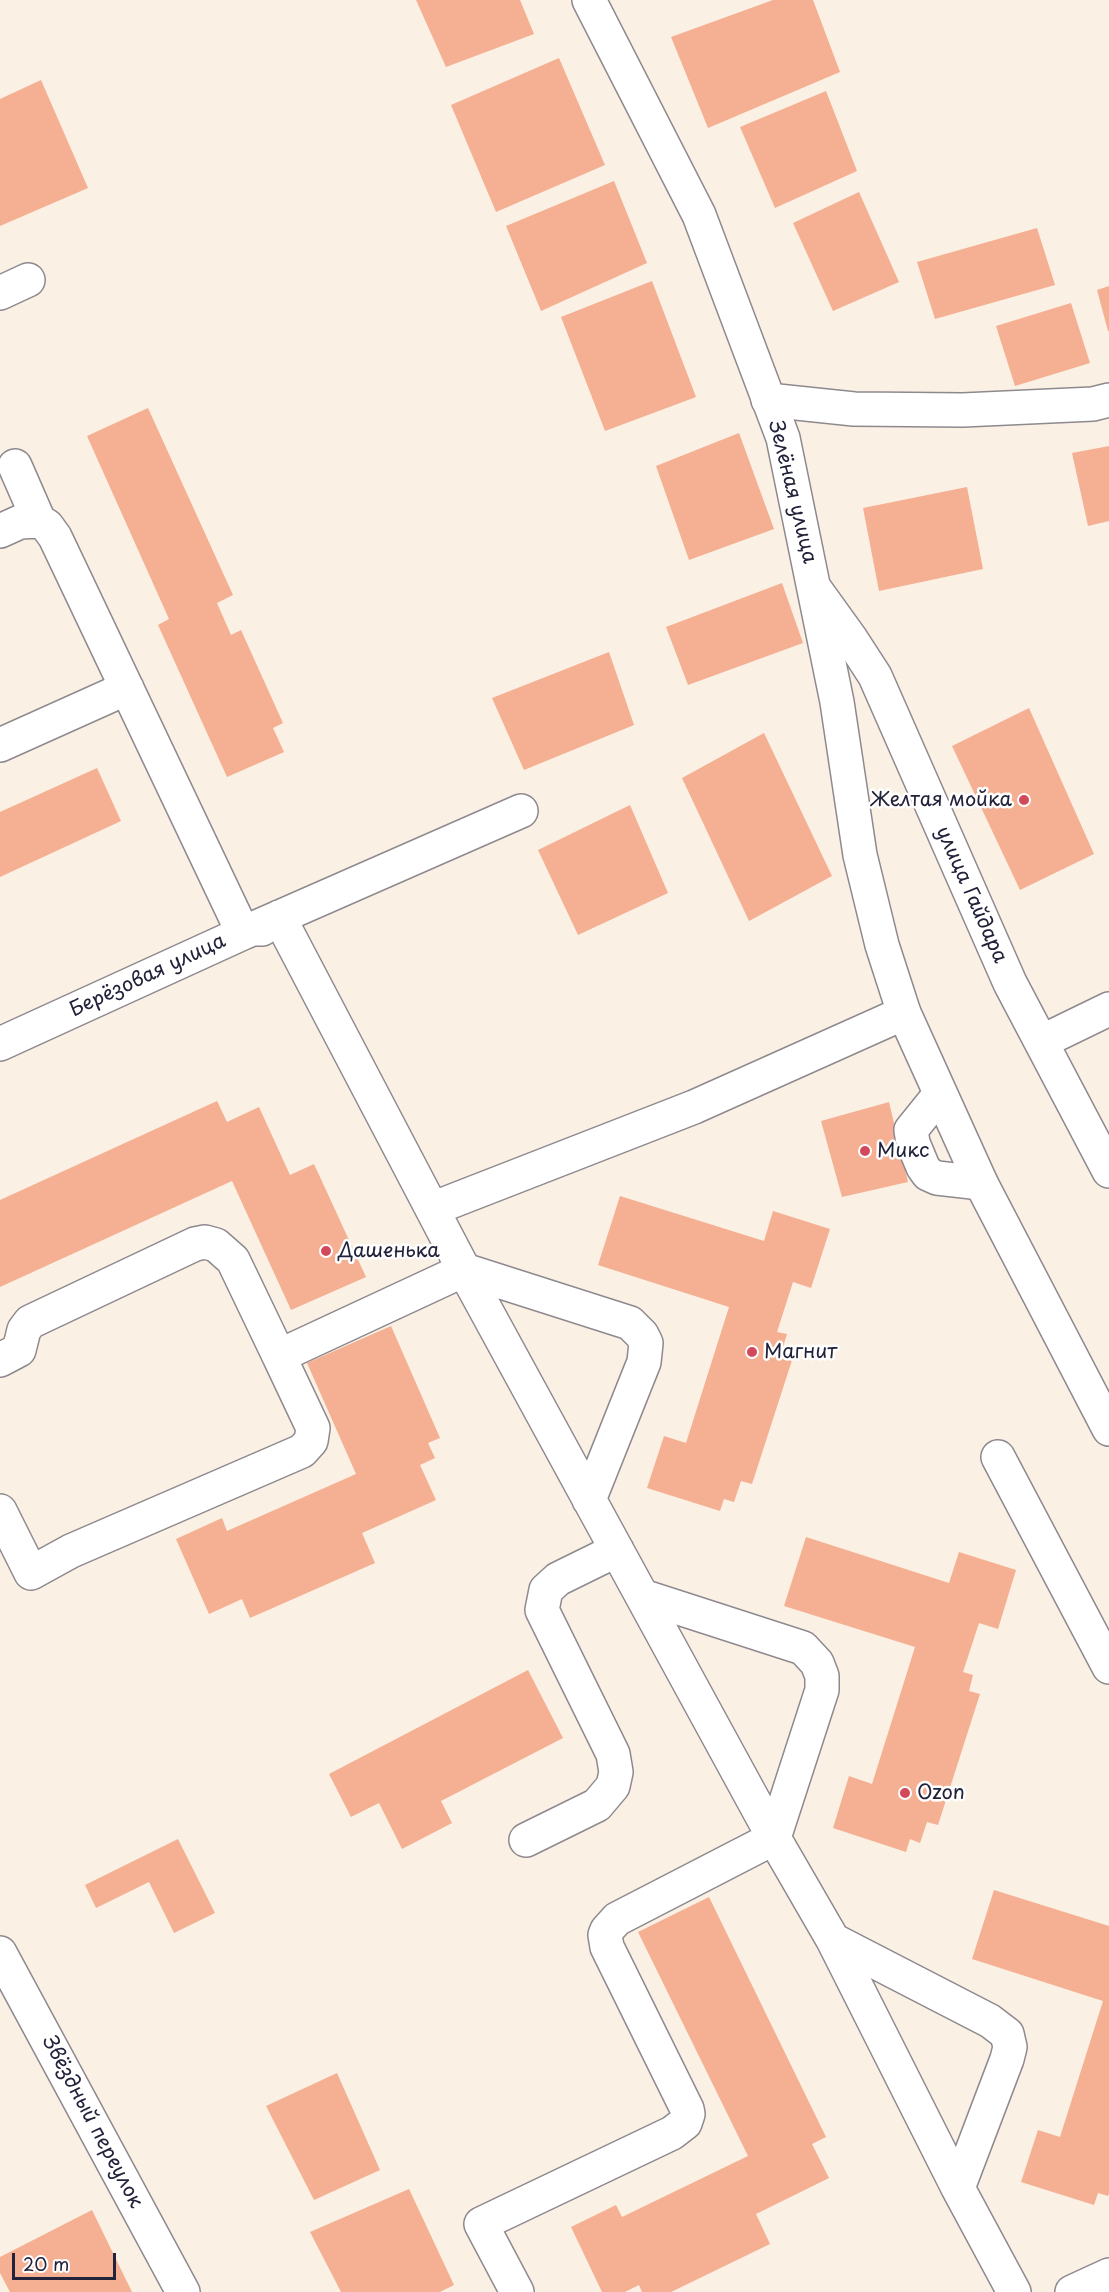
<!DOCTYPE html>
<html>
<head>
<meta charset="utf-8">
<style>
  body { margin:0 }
  #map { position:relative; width:1109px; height:2292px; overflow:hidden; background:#faf0e3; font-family:"Playpen Sans",sans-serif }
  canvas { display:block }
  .scale { position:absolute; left:12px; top:2253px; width:104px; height:27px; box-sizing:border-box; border:3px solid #22223b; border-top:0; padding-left:8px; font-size:18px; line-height:21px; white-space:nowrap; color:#22223b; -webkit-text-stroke:4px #fff; paint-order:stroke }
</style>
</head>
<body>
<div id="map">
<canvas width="1109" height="2292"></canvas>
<div class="scale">20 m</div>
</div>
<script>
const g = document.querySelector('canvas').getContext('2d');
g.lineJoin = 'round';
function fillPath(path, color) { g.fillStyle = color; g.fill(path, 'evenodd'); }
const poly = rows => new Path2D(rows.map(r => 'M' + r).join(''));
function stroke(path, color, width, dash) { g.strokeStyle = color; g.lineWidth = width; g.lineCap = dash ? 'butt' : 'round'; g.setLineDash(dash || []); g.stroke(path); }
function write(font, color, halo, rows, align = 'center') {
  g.font = font + ' "Playpen Sans",sans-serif'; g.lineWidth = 5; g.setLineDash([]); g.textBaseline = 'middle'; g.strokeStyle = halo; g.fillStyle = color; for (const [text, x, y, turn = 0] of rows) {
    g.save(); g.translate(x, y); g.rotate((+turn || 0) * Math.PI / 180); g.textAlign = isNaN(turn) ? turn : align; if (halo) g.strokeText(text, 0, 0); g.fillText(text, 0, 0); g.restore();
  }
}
fillPath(poly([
  [416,0,520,0,534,34,446,67],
  [773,0,813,0,840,72,708,128,671,37],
  [559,58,605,165,496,212,451,105],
  [41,80,88,188,0,226,0,99],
  [826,91,857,171,775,208,740,127],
  [614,181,647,263,541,311,506,226],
  [859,192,899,282,833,311,793,223],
  [1037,228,1055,285,935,319,917,262],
  [652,281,696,397,605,431,561,317],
  [1109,286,1109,331,1108,331,1097,290],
  [1071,303,1090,363,1015,386,996,326],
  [148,408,233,595,217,603,231,635,241,630,283,723,273,728,284,752,227,777,158,625,169,619,87,436],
  [739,433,774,529,689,560,656,466],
  [1109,446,1109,521,1088,526,1072,453],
  [967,487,983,569,879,591,863,508],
  [782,583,803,643,688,685,666,627],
  [609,652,634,725,524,770,492,698],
  [1029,708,1094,854,1020,890,952,746],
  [764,733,832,876,749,921,682,778],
  [97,768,121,821,0,877,0,812],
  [630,805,668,893,578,935,538,850],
  [217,1101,227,1122,259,1107,290,1175,314,1164,366,1277,291,1310,232,1181,0,1287,0,1200],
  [889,1102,908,1182,842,1197,821,1121],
  [620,1196,764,1241,773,1211,830,1229,811,1288,793,1282,777,1332,787,1334,782,1350,794,1354,752,1484,741,1481,734,1502,724,1499,720,1511,647,1488,664,1436,686,1443,729,1307,598,1265],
  [391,1326,440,1438,428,1443,435,1458,420,1465,436,1500,362,1533,375,1563,250,1618,242,1599,209,1614,176,1539,222,1518,227,1531,356,1474,307,1363],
  [806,1537,949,1583,959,1552,1016,1570,998,1629,979,1623,963,1672,973,1675,969,1691,980,1694,938,1825,927,1822,920,1843,910,1839,906,1852,833,1828,849,1776,872,1784,915,1647,784,1606],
  [528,1670,563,1738,441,1801,452,1823,402,1849,379,1803,351,1817,329,1774],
  [178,1839,215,1913,174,1933,149,1882,96,1908,85,1885],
  [994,1890,1109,1926,1109,2193,1108,2196,1098,2193,1094,2205,1021,2182,1038,2130,1060,2137,1103,2001,972,1959],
  [709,1897,826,2137,812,2144,829,2178,756,2214,770,2244,671,2292,642,2292,639,2285,625,2292,602,2292,571,2227,616,2205,622,2217,748,2156,638,1932],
  [337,2073,380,2170,314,2200,266,2106],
  [409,2189,454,2285,440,2292,341,2292,310,2232],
  [92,2210,132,2292,10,2292,0,2273,0,2257]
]), '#f5af92');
const minor = poly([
  [0,293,28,280],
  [768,400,854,409,963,410,1093,404,1109,400],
  [15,466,39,521,47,526,55,537,243,933,521,811],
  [0,531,20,522,39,521],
  [815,589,851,639,875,676,1010,983,1109,1171],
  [0,745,127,688],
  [279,917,464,1270,774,1838,833,1940,958,2188,1014,2292],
  [1041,1042,1109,1009],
  [0,1044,243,933,252,929,262,929],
  [940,1094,911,1130,913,1143,923,1167,928,1174,937,1178,981,1183],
  [432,1209,694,1107,904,1013],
  [0,1360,19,1350,24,1330,30,1322,195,1244,205,1242,216,1245,233,1260,279,1356,464,1270,630,1323,642,1335,646,1343,644,1362,589,1500],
  [998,1457,1109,1667],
  [0,1511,31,1573,71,1551,302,1451,311,1441,313,1428,279,1356],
  [526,1840,597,1805,613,1786,616,1772,613,1754,542,1610,546,1590,558,1579,617,1550],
  [833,1940,990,2021,1007,2034,1010,2047,1007,2059,958,2188],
  [0,1953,183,2292],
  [517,2292,481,2224,672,2133,685,2123,688,2114,687,2109,607,1947,605,1935,607,1930,617,1919,774,1838,822,1690,822,1676,817,1663,803,1648,642,1596],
  [1072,2292,1109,2275]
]);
const major = poly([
  [589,0,699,215,783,438,837,702,860,855,882,945,904,1013,981,1183,1109,1429]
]);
stroke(minor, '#8e898f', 36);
stroke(major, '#8e898f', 36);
stroke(minor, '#fff', 33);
stroke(major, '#fff', 33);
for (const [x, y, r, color] of [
  [1024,800,6,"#d1495b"],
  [865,1151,6,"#d1495b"],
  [326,1251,6,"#d1495b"],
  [752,1352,6,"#d1495b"],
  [905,1793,6,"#d1495b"]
]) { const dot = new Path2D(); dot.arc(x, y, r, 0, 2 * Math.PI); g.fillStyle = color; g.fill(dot); stroke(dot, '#fff', 2); }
write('20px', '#22223b', '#fff', [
  ["Зелёная улица",792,492,76],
  ["улица Гайдара",971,895,66],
  ["Берёзовая улица",148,976,-25],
  ["Звёздный переулок",92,2122,62]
]);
write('20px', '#22223b', '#fff', [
  ["Желтая мойка",1012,800,"right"],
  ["Микс",877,1151],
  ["Дашенька",338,1251],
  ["Магнит",764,1352],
  ["Ozon",917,1793]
], 'left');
</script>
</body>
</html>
